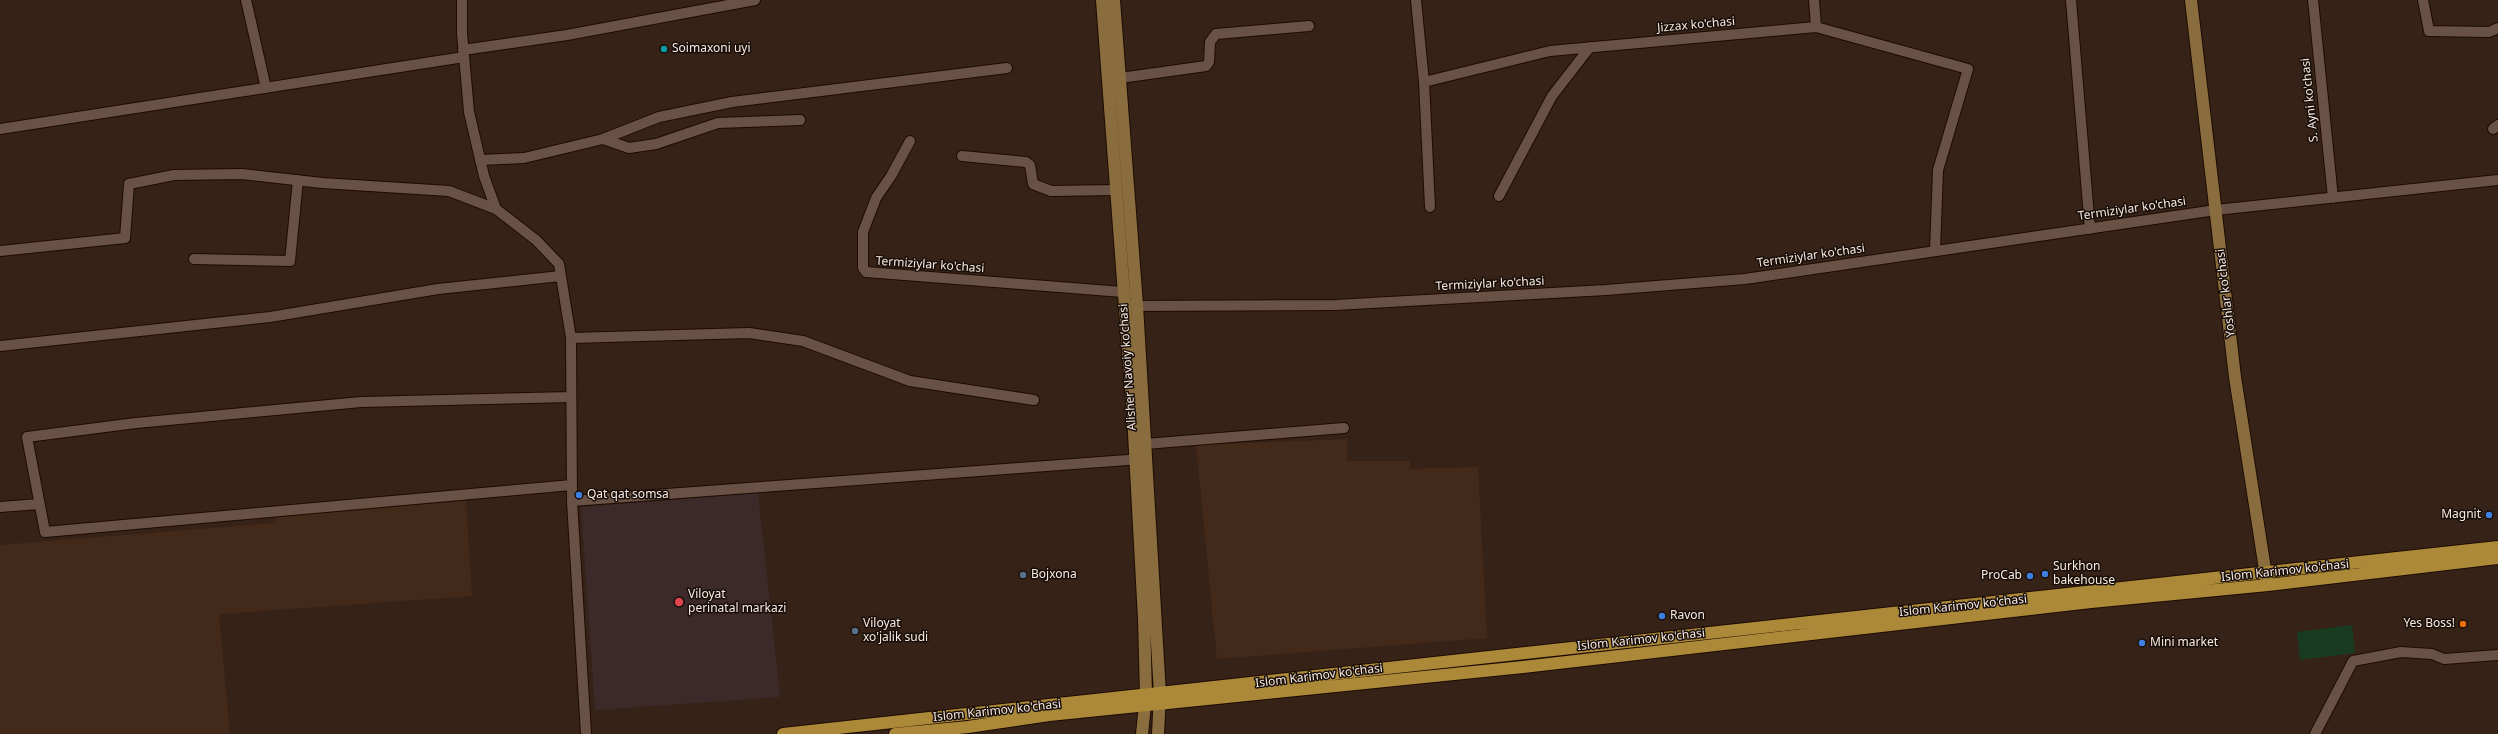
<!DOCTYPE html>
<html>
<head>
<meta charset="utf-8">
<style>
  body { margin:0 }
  canvas { display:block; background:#362216 }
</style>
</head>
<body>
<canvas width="2498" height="734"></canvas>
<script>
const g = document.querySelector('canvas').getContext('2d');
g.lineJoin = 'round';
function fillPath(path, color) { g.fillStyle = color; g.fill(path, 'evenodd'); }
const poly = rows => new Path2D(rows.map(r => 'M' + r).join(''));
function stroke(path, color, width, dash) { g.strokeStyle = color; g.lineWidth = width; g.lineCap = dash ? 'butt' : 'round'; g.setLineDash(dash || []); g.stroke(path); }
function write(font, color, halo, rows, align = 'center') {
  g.font = font + ' "Noto Sans",sans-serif'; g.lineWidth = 3; g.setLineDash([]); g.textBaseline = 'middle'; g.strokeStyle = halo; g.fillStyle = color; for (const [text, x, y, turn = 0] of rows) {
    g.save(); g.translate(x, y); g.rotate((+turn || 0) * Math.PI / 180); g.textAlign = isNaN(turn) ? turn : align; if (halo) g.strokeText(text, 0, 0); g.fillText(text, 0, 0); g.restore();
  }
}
fillPath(poly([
  [1347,439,1347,461,1410,461,1410,469,1478,467,1487,638,1217,659,1196,445],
  [466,501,472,596,219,614,230,734,0,734,0,545,275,523,275,515]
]), '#432919');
fillPath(poly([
  [758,493,780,697,595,710,581,507]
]), '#3c292a');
fillPath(poly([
  [2352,625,2355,653,2300,660,2297,632]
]), '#193b20');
const street = poly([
  [246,0,266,88],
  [462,0,462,33,469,112,484,176,496,209,536,240,559,264,571,338,572,501,586,734],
  [1416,0,1424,82,1430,207],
  [1814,0,1816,27],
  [2071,0,2090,229],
  [2313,0,2333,198],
  [2423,0,2429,31,2489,32,2498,28],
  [463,50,567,35,755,0],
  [1113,79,1206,66,1209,62,1210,42,1216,34,1309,26],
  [1424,82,1550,51,1816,27,1968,69,1938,170,1935,251],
  [0,129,464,57],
  [2493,129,2498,125],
  [603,139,629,148,656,144,718,123,800,120],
  [910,141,891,176,876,198,863,232,863,268,866,272,1136,293],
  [962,156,1026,162,1030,165,1033,184,1051,191,1117,190],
  [480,160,524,158,603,139,659,117,732,102,1007,68],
  [1499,196,1552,96,1590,47],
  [0,251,125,238,129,184,174,175,242,174,322,183,449,191,496,209],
  [194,259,290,261,298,180],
  [1129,306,1335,305,1606,290,1745,279,2216,210,2498,180],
  [571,338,749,333,803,341,910,381,1034,400],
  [0,346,270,317,438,289,561,276],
  [571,397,361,402,136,423,27,437,45,532,572,485],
  [1145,444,1344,428],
  [572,501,1141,459],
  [0,507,39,504],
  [2315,734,2353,661,2401,652,2432,654,2444,659,2498,655]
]);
const secondary = poly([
  [1102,0,1133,415,1144,619,1146,695,1142,734],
  [1114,0,1137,305,1160,694,1158,734],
  [2191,0,2235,377,2267,582]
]);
const primary = poly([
  [783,734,2498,547],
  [895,734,968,727,1049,715,1523,667,2091,602,2268,585,2498,558]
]);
stroke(street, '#1d0b02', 12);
stroke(secondary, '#1d0b02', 14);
stroke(primary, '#1d0b02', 14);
stroke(street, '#695245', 10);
stroke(secondary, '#8a6d3e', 12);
stroke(primary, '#ab8938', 12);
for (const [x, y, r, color] of [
  [664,49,4,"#0f9aa8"],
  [579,495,4,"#3f7fe0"],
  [2489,515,4,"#3f7fe0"],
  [2045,574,4,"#3f7fe0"],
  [1023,575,4,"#5c6f8a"],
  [2030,576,4,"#3f7fe0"],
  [679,602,5,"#e0444e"],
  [1662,616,4,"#3f7fe0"],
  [2463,624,4,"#e8710a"],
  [855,631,4,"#5c6f8a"],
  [2142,643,4,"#3f7fe0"]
]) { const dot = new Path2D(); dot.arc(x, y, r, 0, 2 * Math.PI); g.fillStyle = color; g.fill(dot); stroke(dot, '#170e09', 1.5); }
write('12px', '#f9ebe3', '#170e09', [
  ["Jizzax ko'chasi",1696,25,-5],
  ["S. Ayni ko'chasi",2310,100,-96],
  ["Termiziylar ko'chasi",2132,209,-8],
  ["Termiziylar ko'chasi",1811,256,-8],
  ["Termiziylar ko'chasi",930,265,4],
  ["Termiziylar ko'chasi",1490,284,-3],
  ["Yoshlar ko'chasi",2226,293,-97],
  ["Alisher Navoiy ko’chasi",1128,367,-94],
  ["Islom Karimov ko'chasi",2285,571,-6],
  ["Islom Karimov ko'chasi",1963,606,-6],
  ["Islom Karimov ko'chasi",1641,640,-6],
  ["Islom Karimov ko'chasi",1319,676,-7],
  ["Islom Karimov ko'chasi",997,711,-6]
]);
write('12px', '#f9ebe3', '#170e09', [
  ["Soimaxoni uyi",672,49],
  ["Qat qat somsa",587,495],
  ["Magnit",2481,515,"right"],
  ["Surkhon",2053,567],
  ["bakehouse",2053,581],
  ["Bojxona",1031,575],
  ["ProCab",2022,576,"right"],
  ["Viloyat",688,595],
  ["perinatal markazi",688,609],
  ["Ravon",1670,616],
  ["Viloyat",863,624],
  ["xo'jalik sudi",863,638],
  ["Yes Boss!",2455,624,"right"],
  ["Mini market",2150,643]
], 'left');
</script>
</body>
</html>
